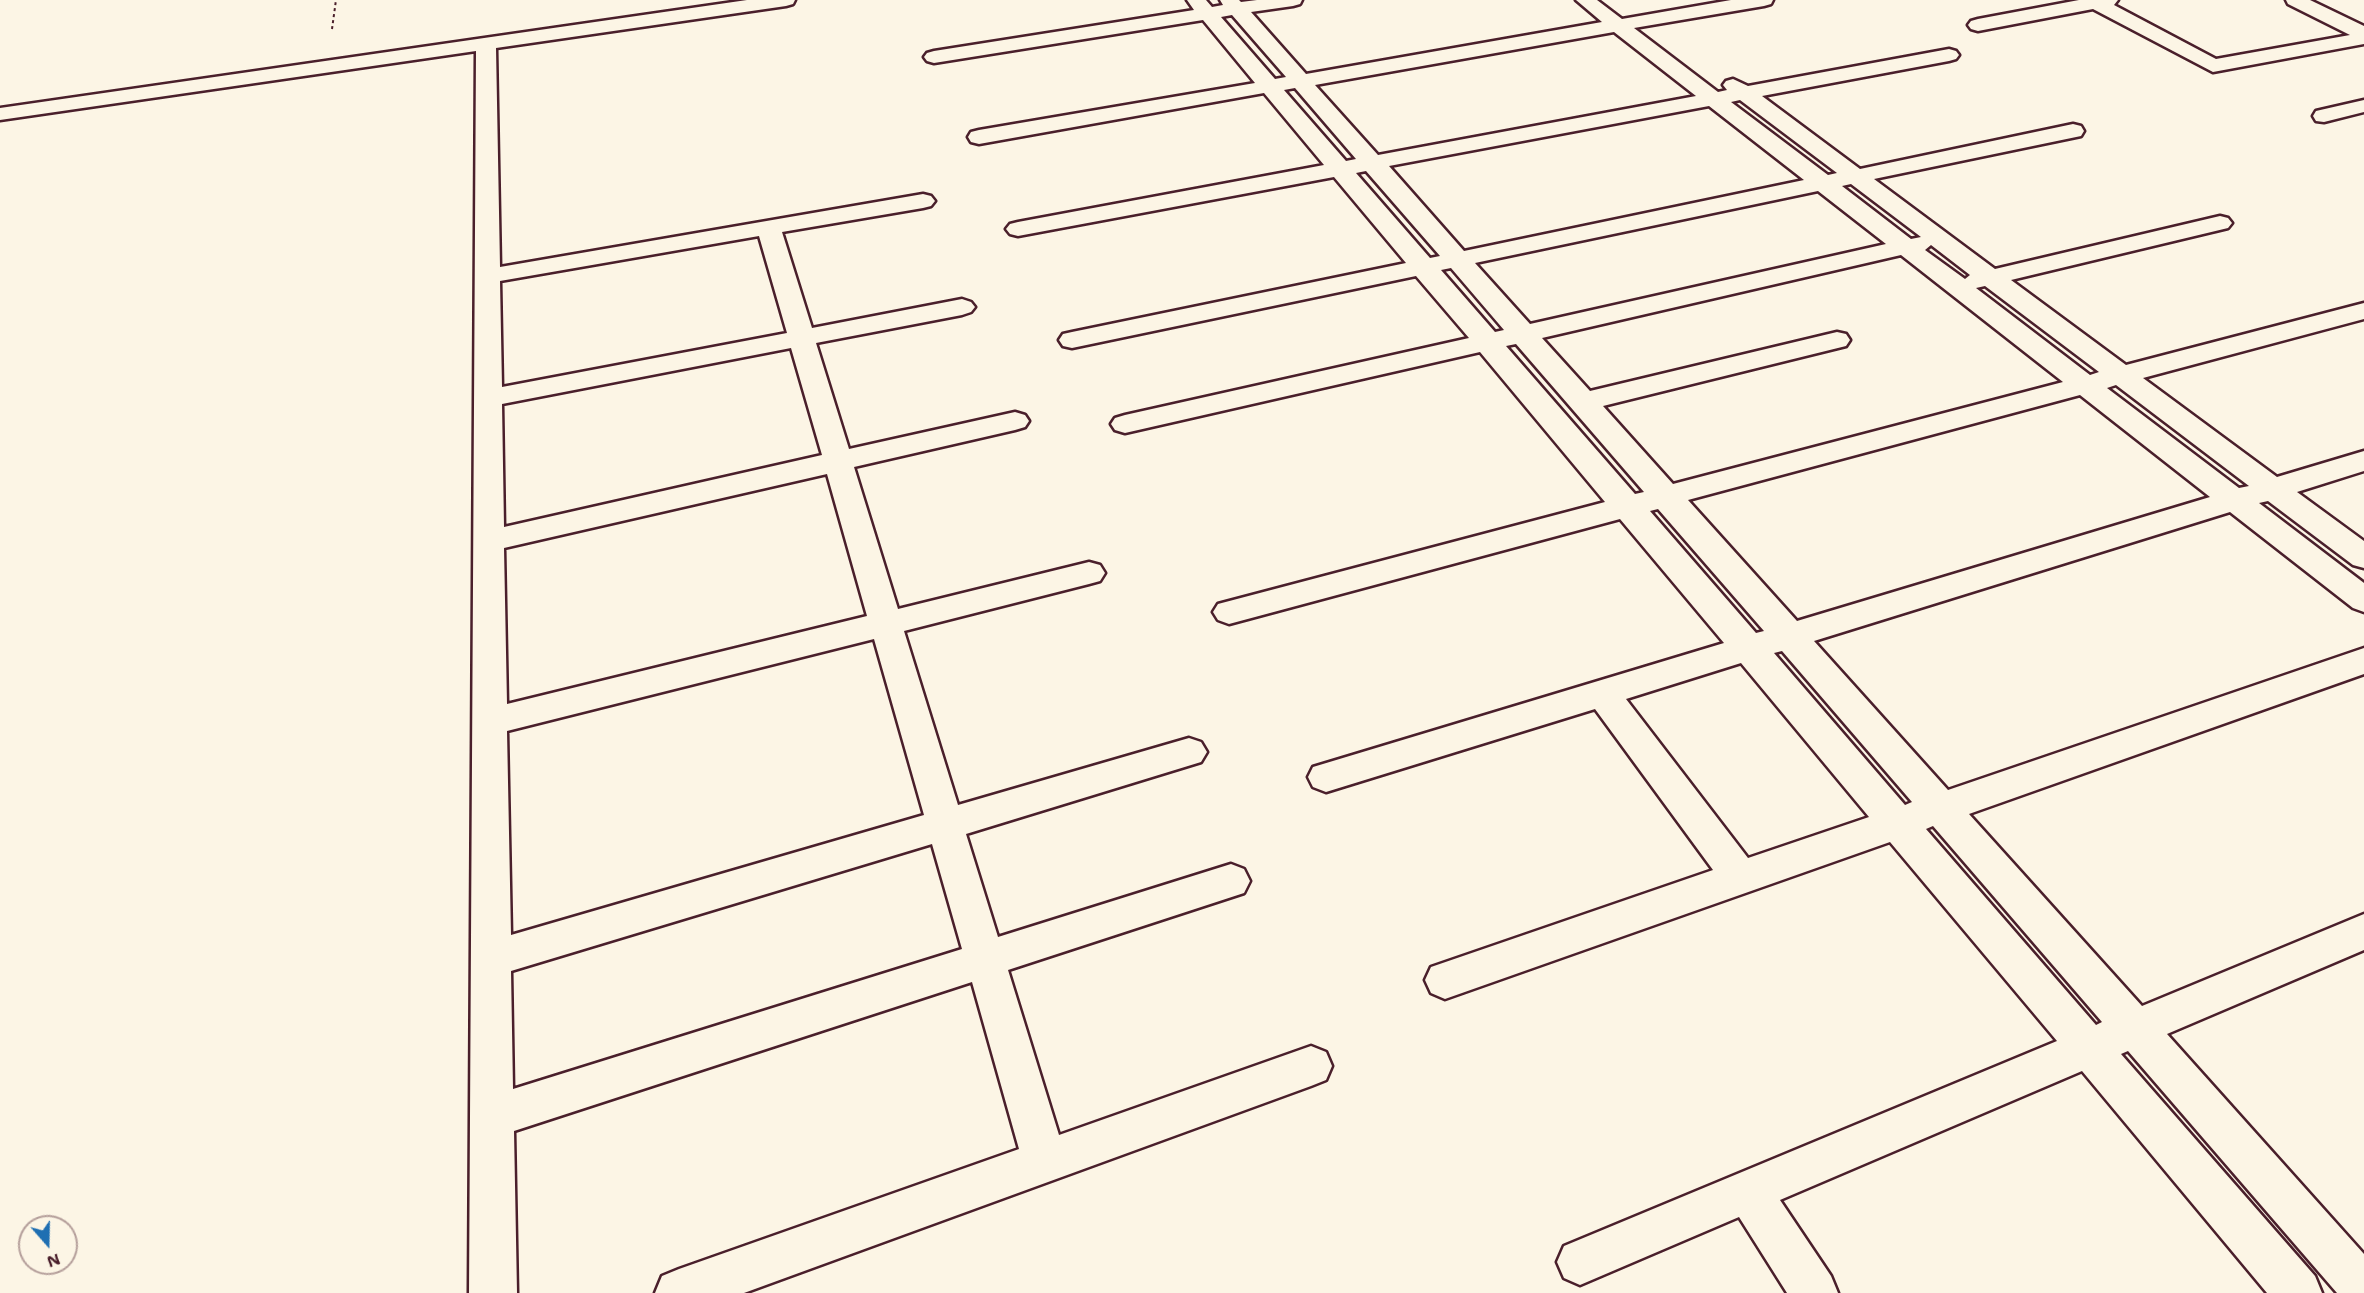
<!DOCTYPE html>
<html>
<head>
<meta charset="utf-8">
<style>
  body { margin:0 }
  #map { position:relative; width:2364px; height:1293px; overflow:hidden; background:#fcf5e5; font-family:"Shantell Sans",sans-serif }
  canvas { display:block }
  .north { position:absolute; left:18px; top:1215px; width:60px; height:60px; box-sizing:border-box; background:#fcf5e5; border:2px solid #b59f9b; border-radius:50%; rotate:160deg; font-size:16px; font-weight:700; line-height:24px; text-align:center; color:#4a1f2b }
  .north::after { content:''; display:block; margin:auto; width:21px; height:27px; background:#1f6fb2; clip-path:polygon(50% 0,100% 100%,50% 72%,0 100%) }
</style>
</head>
<body>
<div id="map">
<canvas width="2364" height="1293"></canvas>
<div class="north">N</div>
</div>
<script>
const g = document.querySelector('canvas').getContext('2d');
g.lineJoin = 'round';
const poly = rows => new Path2D(rows.map(r => 'M' + r).join(''));
function stroke(path, color, width, dash) { g.strokeStyle = color; g.lineWidth = width; g.lineCap = dash ? 'butt' : 'round'; g.setLineDash(dash || []); g.stroke(path); }
function fillPath(path, color) { g.fillStyle = color; g.fill(path, 'evenodd'); }
const minor = poly([
  [747,0,795,0,793,4,786,6,496,48,500,267,923,194,931,196,935,201,931,206,923,208,782,232,812,328,962,299,971,302,975,307,971,312,962,315,816,343,849,449,1015,412,1025,415,1029,421,1025,427,1015,430,854,467,898,609,1089,562,1100,565,1105,573,1100,581,1089,584,904,631,958,805,1189,738,1201,742,1207,752,1201,762,966,834,998,937,1231,864,1244,869,1250,881,1244,893,1008,970,1059,1135,1311,1046,1326,1052,1332,1066,1326,1080,1311,1086,744,1293,655,1293,662,1276,679,1269,1019,1149,972,982,514,1131,517,1293,469,1293,476,51,0,120,0,108,747,0],
  [759,236,787,333,502,387,500,281,759,236],
  [791,348,822,455,504,527,502,404,791,348],
  [827,474,867,616,507,704,504,548,827,474],
  [874,639,924,815,511,935,507,731,874,639],
  [932,844,962,949,513,1089,511,971,932,844],
  [1187,0,1206,0,1212,7,1223,5,1220,0,1239,0,1241,2,1257,0,1302,0,1300,4,1293,6,1251,12,1306,74,1602,22,1576,0,1597,0,1622,19,1731,0,1773,0,1771,4,1764,6,1634,28,1718,92,1727,90,1723,85,1726,81,1733,79,1748,86,1949,49,1956,51,1959,55,1956,59,1949,61,1762,96,1860,169,2073,124,2081,126,2084,131,2081,136,1874,179,1995,269,2220,216,2228,218,2232,223,2228,228,2011,280,2126,365,2364,303,2364,319,2143,378,2277,477,2364,451,2364,471,2297,492,2364,541,2364,568,2353,565,2268,501,2259,503,2364,583,2364,612,2353,608,2230,512,1814,641,1948,790,2364,648,2364,674,1969,814,2142,1006,2364,914,2364,950,2167,1034,2364,1254,2364,1293,2337,1293,2128,1051,2121,1054,2315,1276,2322,1293,2267,1293,2082,1071,1780,1200,1831,1276,1838,1293,1787,1293,1739,1217,1580,1285,1564,1278,1557,1262,1564,1246,2057,1041,1890,842,1445,999,1431,993,1425,980,1431,967,1713,870,1595,709,1326,792,1313,787,1308,777,1313,767,1724,643,1620,519,1229,624,1218,620,1213,612,1218,604,1605,502,1480,352,1125,433,1115,430,1111,424,1115,418,1125,415,1469,338,1416,276,1072,348,1063,346,1059,340,1063,334,1072,332,1406,263,1334,177,1018,236,1010,234,1006,229,1010,224,1018,222,1324,165,1264,93,979,144,971,142,968,137,971,132,979,130,1255,83,1203,20,934,63,927,61,924,57,927,53,934,51,1194,10,1187,0],
  [1232,15,1286,77,1275,79,1221,17,1232,15],
  [1614,32,1696,96,1378,155,1315,85,1614,32],
  [1295,88,1356,159,1346,161,1284,90,1295,88],
  [1740,100,1837,173,1828,175,1731,102,1740,100],
  [1709,106,1804,180,1464,251,1389,166,1709,106],
  [1366,171,1440,256,1430,258,1356,173,1366,171],
  [1851,184,1921,237,1911,239,1842,186,1851,184],
  [1818,191,1886,244,1530,324,1475,263,1818,191],
  [1931,245,1970,275,1965,279,1925,250,1931,245],
  [1901,255,2063,382,1673,484,1603,406,1846,346,1850,340,1846,334,1837,332,1590,391,1542,338,1901,255],
  [1451,268,1504,330,1495,332,1441,270,1451,268],
  [1985,286,2099,372,2090,375,1976,288,1985,286],
  [1516,344,1644,492,1635,494,1506,346,1516,344],
  [2116,385,2249,486,2239,488,2107,388,2116,385],
  [2080,395,2210,497,1797,621,1688,500,2080,395],
  [1658,509,1764,631,1756,633,1650,511,1658,509],
  [1782,651,1912,802,1905,805,1774,653,1782,651],
  [1741,663,1869,817,1748,858,1626,699,1741,663],
  [1933,826,2102,1022,2096,1025,1926,829,1933,826],
  [2079,0,2118,0,2114,5,2216,59,2350,35,2288,4,2286,0,2310,0,2364,26,2364,44,2213,72,2093,9,1978,31,1971,29,1968,25,1971,21,1978,19,2079,0],
  [2364,100,2364,112,2324,122,2316,121,2313,116,2316,111,2364,100]
]);
stroke(minor, '#4a1f2b', 5);
stroke(poly([
  [332,29,336,0]
]), '#4a1f2b', 2, [3, 3]);
fillPath(minor, '#fcf5e5');
</script>
</body>
</html>
